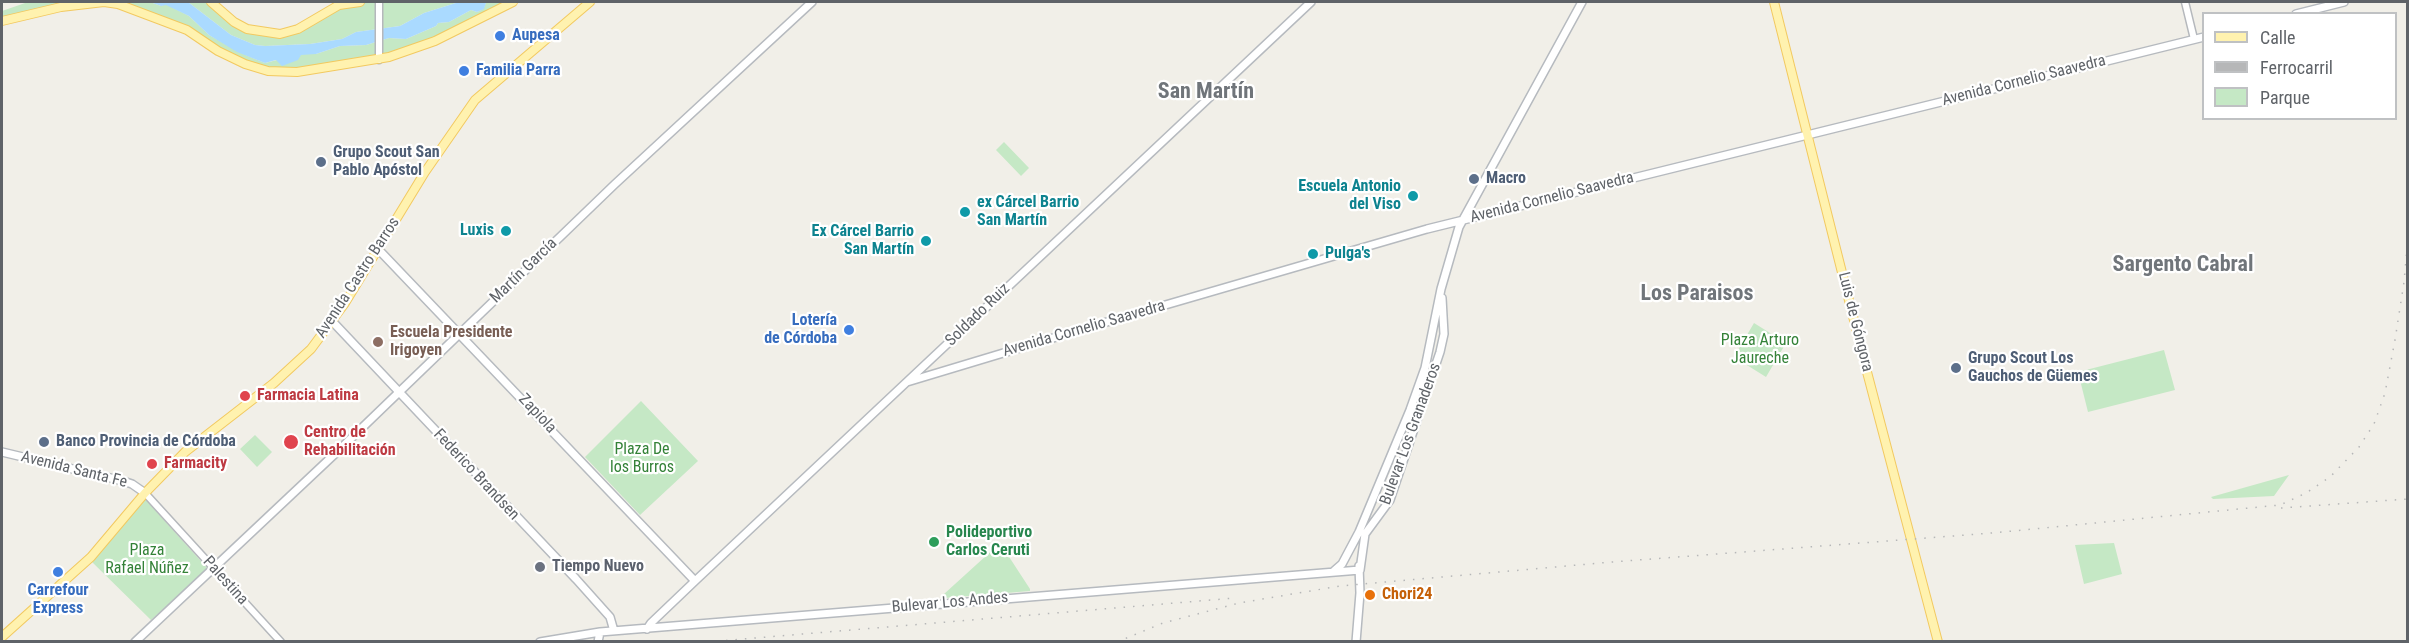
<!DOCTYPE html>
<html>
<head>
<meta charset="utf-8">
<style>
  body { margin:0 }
  #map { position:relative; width:2409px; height:643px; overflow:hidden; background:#f1efe8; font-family:"Roboto Condensed",sans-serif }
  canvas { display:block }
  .frame { position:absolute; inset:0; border:3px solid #5f6368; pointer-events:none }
  .legend { position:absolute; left:2202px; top:12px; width:195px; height:108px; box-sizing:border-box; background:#fff; border:2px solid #bfc1c3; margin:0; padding:8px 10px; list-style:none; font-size:18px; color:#5f6368 }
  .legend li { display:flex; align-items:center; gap:12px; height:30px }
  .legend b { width:30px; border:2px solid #bfc1c3 }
</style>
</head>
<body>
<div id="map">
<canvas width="2409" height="643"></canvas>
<div class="frame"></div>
<ul class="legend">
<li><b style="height:8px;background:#fff2af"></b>Calle</li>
<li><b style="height:8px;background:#b6b7b8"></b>Ferrocarril</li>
<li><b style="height:16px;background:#c5e8c5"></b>Parque</li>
</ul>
</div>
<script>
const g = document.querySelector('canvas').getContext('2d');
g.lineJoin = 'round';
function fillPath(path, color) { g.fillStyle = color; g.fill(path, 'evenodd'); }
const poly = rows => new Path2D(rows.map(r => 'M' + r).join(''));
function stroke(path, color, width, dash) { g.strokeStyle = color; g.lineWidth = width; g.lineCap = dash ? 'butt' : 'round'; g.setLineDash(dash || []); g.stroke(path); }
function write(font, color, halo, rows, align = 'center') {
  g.font = font + ' "Roboto Condensed",sans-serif'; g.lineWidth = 4.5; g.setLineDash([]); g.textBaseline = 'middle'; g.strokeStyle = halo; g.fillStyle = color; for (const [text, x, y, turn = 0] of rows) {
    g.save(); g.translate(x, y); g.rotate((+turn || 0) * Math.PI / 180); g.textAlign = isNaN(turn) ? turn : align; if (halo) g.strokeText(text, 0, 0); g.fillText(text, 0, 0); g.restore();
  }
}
fillPath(poly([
  [28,2,150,2,161,6,166,4,189,16,209,35,248,56,265,63,301,54,316,54,340,46,366,45,389,38,406,39,436,26,438,23,449,22,471,10,477,12,483,9,486,3,490,2,513,2,501,9,389,57,311,71,254,67,202,39,104,2,2,21,2,11],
  [188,2,211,2,234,22,280,34,326,12,360,2,459,2,424,13,400,26,356,32,342,39,310,44,265,46,255,45,231,35],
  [1004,142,1029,168,1021,176,996,150],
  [1754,323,1786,343,1766,377,1734,357],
  [2164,350,2175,390,2088,412,2078,372],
  [641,401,698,461,640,515,585,457],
  [255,435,272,452,257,467,240,449],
  [2289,475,2274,496,2213,499,2211,497],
  [145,499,208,569,151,620,92,562],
  [2114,543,2122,574,2084,584,2075,545],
  [998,545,1002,546,1030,589,1030,591,945,598,944,594]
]), '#c5e8c5');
fillPath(poly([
  [150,2,188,2,231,35,255,45,265,46,310,44,342,39,356,32,400,26,424,13,459,2,490,2,486,3,484,9,477,12,471,10,449,22,438,23,436,26,406,39,389,38,366,45,340,46,316,54,301,55,298,60,282,66,276,60,265,63,237,52,209,35,189,16,166,5,161,6]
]), '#aadaff');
const tertiary = poly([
  [2185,2,2194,39],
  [379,60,379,2],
  [145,493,281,642]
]);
const secondary = poly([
  [2296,14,2344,2],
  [378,249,695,581],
  [332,321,576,579,610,617,614,631],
  [907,382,1093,326,1427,229,2204,37],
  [2,452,123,481,132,484,145,493],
  [1360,570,1365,534,1390,500,1440,352,1444,334,1442,298],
  [1334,571,1342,564,1359,532,1410,410,1425,368,1441,289,1459,227,1582,2],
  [647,629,651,623,695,581,1311,2],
  [135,642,339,450,615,184,812,2],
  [540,642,600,632,1360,570],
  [598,642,600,632],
  [1356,642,1360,593,1359,566]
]);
const primary = poly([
  [211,2,234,22,247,29,280,34,298,29,339,5,360,2],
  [1774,2,1867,372,1938,642],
  [2,21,61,7,104,2,118,4,187,30,218,51,245,64,268,71,297,72,389,57,435,41,513,2],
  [2,637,91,557,145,493,185,452,274,383,311,349,345,303,425,172,475,100,590,2]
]);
stroke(tertiary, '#b5b8bc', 9);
stroke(secondary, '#b6babf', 10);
stroke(primary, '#f2c960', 10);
stroke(tertiary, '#fff', 6);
stroke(secondary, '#fff', 7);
stroke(primary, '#fff2af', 8);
stroke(poly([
  [2281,508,2408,499],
  [707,642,1235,598],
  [1117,642,1163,623,1239,603,1340,586,1612,562,1992,533,2280,505,2306,493,2330,477,2359,447,2374,424,2385,393,2395,340,2404,282,2408,237]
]), '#b6b7b8', 1.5, [1.5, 8]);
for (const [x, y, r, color] of [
  [500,36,6,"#3f7fe0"],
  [464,71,6,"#3f7fe0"],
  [321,162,6,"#5c6f8a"],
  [1474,179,6,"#5c6f8a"],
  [1413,196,6,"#0f9aa8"],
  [965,212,6,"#0f9aa8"],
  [506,231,6,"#0f9aa8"],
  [926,241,6,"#0f9aa8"],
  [1313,254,6,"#0f9aa8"],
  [849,330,6,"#3f7fe0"],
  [378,342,6,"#8d6e63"],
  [1956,368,6,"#5c6f8a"],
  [245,396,6,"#e0444e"],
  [44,442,6,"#5c6f8a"],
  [291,442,8,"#e0444e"],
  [152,464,6,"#e0444e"],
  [934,542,6,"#2e9e5b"],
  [540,567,6,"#6b7280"],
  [58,572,6,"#3f7fe0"],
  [1370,595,6,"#e8710a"]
]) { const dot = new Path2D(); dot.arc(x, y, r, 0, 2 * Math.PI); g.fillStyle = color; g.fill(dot); stroke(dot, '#fff', 2); }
write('bold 16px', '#366cbe', '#fff', [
  ["Aupesa",512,36],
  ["Familia Parra",476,71],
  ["Lotería",837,321,"right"],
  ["de Córdoba",837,339,"right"],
  ["Carrefour",58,591,"center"],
  ["Express",58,609,"center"]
], 'left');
write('16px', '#5f6368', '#fff', [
  ["Avenida Cornelio Saavedra",2024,81,-14],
  ["Avenida Cornelio Saavedra",1552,198,-14],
  ["Martín García",524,271,-44],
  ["Avenida Castro Barros",358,278,-57],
  ["Soldado Ruiz",978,315,-44],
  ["Luis de Góngora",1855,322,76],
  ["Avenida Cornelio Saavedra",1084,329,-16],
  ["Zapiola",537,414,47],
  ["Bulevar Los Granaderos",1411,434,-70],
  ["Avenida Santa Fe",74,470,14],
  ["Federico Brandsen",476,475,47],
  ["Palestina",225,581,48],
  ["Bulevar Los Andes",950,603,-5]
]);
write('bold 16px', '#4e5e75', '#fff', [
  ["Grupo Scout San",333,153],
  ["Pablo Apóstol",333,171],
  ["Macro",1486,179],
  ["Grupo Scout Los",1968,359],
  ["Gauchos de Güemes",1968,377],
  ["Banco Provincia de Córdoba",56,442]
], 'left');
write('bold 16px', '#0d838f', '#fff', [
  ["Escuela Antonio",1401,187],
  ["del Viso",1401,205],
  ["ex Cárcel Barrio",977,203,"left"],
  ["San Martín",977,221,"left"],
  ["Luxis",494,231],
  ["Ex Cárcel Barrio",914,232],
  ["San Martín",914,250],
  ["Pulga's",1325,254,"left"]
], 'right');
write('bold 16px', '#785e54', '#fff', [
  ["Escuela Presidente",390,333],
  ["Irigoyen",390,351]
], 'left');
write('16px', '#348238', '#fff', [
  ["Plaza Arturo",1760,341],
  ["Jaureche",1760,359],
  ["Plaza De",642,450],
  ["los Burros",642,468],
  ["Plaza",147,551],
  ["Rafael Núñez",147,569]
]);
write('bold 16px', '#be3a42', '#fff', [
  ["Farmacia Latina",257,396],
  ["Centro de",304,433],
  ["Rehabilitación",304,451],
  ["Farmacity",164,464]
], 'left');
write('bold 16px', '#27864d', '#fff', [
  ["Polideportivo",946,533],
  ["Carlos Ceruti",946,551]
], 'left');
write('bold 16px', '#5b616d', '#fff', [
  ["Tiempo Nuevo",552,567]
], 'left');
write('bold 16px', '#c56008', '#fff', [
  ["Chori24",1382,595]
], 'left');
write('bold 22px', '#70757a', '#fff', [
  ["San Martín",1206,92],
  ["Sargento Cabral",2183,265],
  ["Los Paraisos",1697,294]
]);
</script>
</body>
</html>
